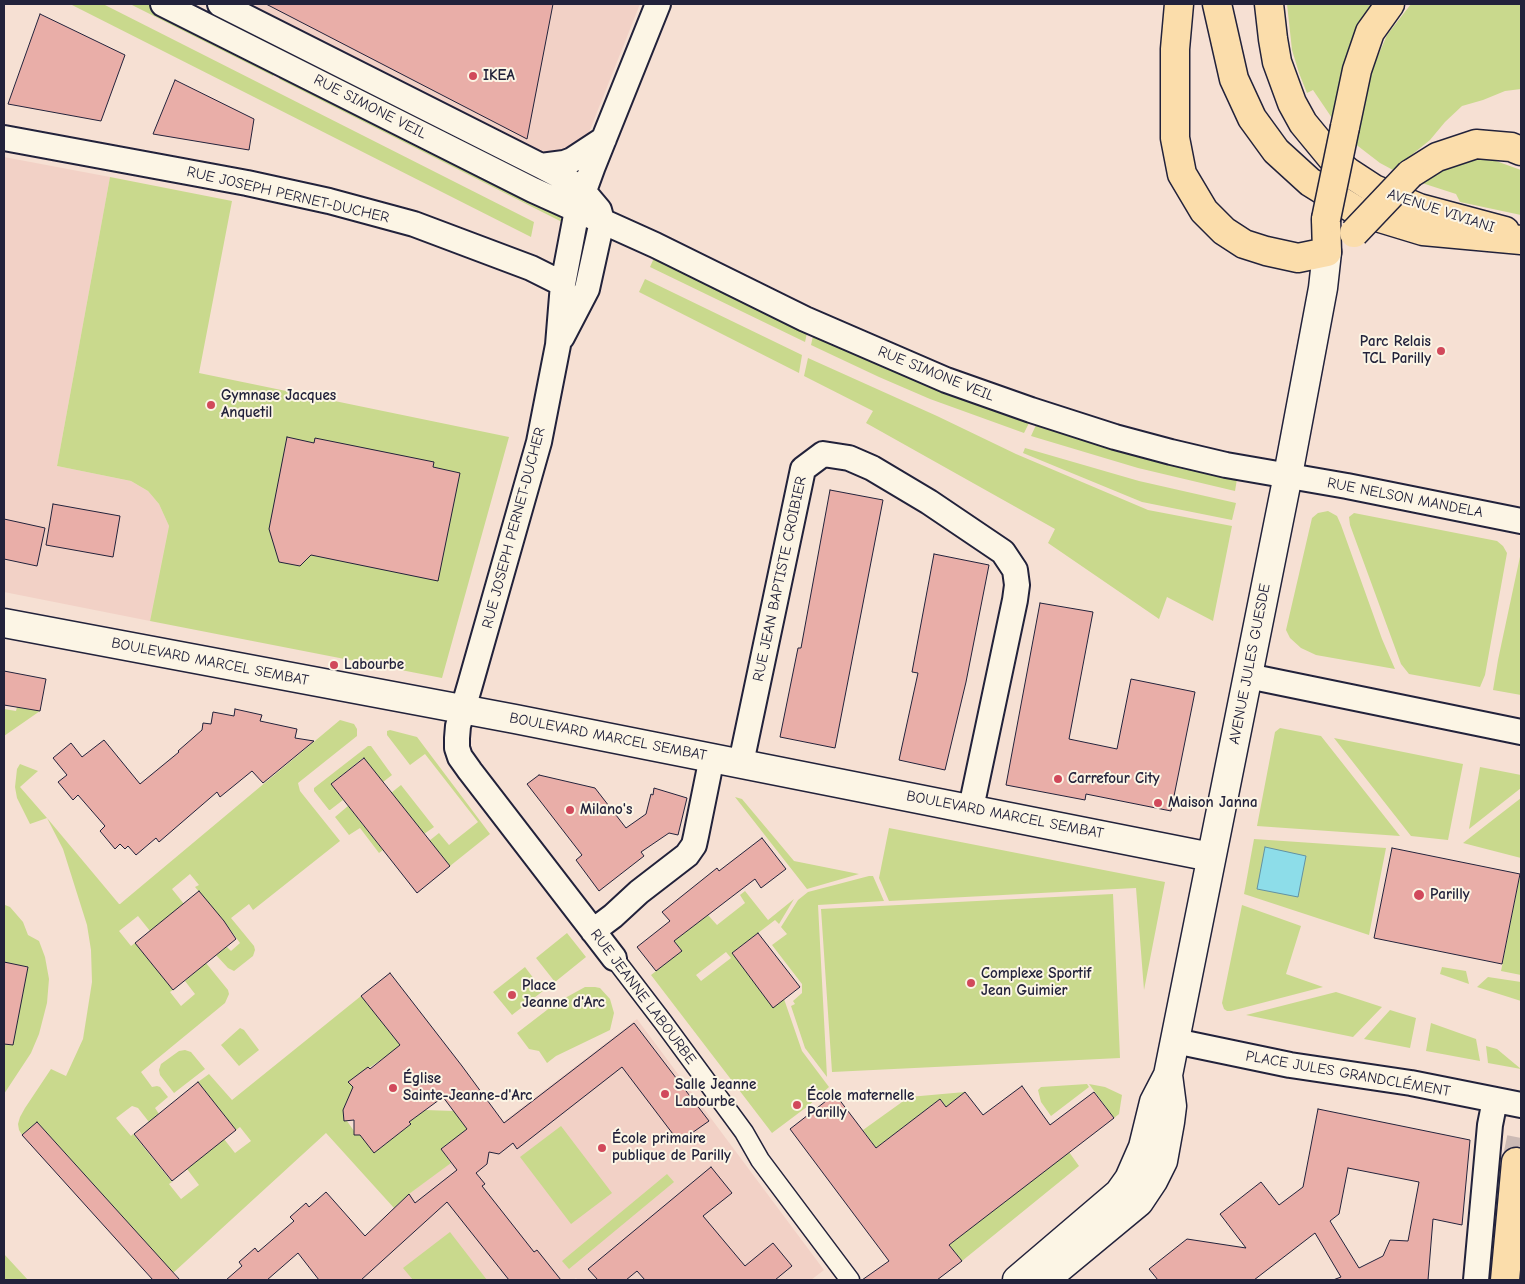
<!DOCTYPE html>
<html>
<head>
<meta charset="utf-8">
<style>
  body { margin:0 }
  #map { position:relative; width:1525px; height:1284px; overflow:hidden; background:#f6e0d3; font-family:"Comic Neue",sans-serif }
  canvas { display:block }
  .frame { position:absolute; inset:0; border:5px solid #22223b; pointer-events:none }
</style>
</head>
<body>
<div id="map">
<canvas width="1525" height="1284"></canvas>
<div class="frame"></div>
</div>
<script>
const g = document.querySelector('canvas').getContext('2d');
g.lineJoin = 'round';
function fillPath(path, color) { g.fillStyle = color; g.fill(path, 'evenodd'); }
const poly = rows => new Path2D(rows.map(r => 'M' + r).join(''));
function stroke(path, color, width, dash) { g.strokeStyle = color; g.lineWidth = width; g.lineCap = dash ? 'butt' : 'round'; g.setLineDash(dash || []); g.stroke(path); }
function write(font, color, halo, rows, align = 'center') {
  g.font = font + ' "Comic Neue",sans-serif'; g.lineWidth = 4; g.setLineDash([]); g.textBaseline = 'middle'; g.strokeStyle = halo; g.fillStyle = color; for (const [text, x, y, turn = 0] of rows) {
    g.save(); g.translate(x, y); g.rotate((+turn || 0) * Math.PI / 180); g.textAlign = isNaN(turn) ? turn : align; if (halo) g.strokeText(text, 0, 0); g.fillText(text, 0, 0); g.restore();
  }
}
fillPath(poly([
  [233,4,640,4,572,175],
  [4,157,110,177,57,466,131,481,148,491,159,504,169,526,150,621,4,592],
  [637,1019,824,1270,811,1280,578,1280,576,1278,573,1280,319,1280,409,1194]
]), '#f2d1c6');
fillPath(poly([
  [70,4,103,4,534,222,531,237],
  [130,4,151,4,276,67,273,76],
  [1287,4,1372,4,1360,24,1334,121,1313,90,1307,93,1299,73,1292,50],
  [1411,4,1521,4,1521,89,1505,91,1483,100,1462,106,1445,122,1430,140,1393,170,1380,163,1354,143,1370,74,1387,35],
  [282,70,559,214,562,222,279,79],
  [1474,158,1496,161,1521,170,1521,215,1460,202,1456,194,1422,183,1431,173],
  [110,177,232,201,199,373,509,437,442,678,150,621,169,526,159,504,148,491,131,481,57,466],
  [654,258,807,333,805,342,650,267],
  [645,279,802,355,799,373,639,292],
  [813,336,949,393,1029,423,1024,433,930,399,879,377,811,345],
  [808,358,937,416,1016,454,1148,510,1232,526,1213,621,1167,597,1159,619,1048,543,1055,529,866,423,873,411,804,376],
  [1036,425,1143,457,1237,479,1235,491,1138,468,1031,436],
  [1025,448,1139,481,1236,503,1232,520,1142,502,1023,453],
  [1328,511,1337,516,1341,525,1382,639,1395,669,1316,655,1301,648,1290,638,1286,630,1312,518,1318,513],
  [1354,513,1497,541,1503,546,1507,553,1485,675,1480,687,1409,674,1401,664,1350,525,1349,517],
  [1521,552,1521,695,1493,690,1498,660],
  [17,707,40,711,4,736,4,709,16,711],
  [340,720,354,724,357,729,357,736,298,783,300,791,340,841,253,910,249,904,231,918,254,946,255,950,253,956,234,971,228,968,216,955,227,947,231,951,240,943,224,921,195,887,199,885,190,874,172,889,184,904,150,931,138,916,119,931,131,946,135,943,173,990,170,992,181,1006,195,994,185,981,206,963,228,990,229,994,225,1003,141,1072,152,1087,157,1086,160,1087,168,1097,155,1108,159,1114,149,1122,138,1108,132,1106,116,1118,131,1136,133,1134,172,1182,169,1184,181,1199,199,1185,187,1169,224,1139,235,1153,251,1141,240,1127,236,1130,198,1082,209,1074,232,1100,361,996,397,1040,425,1018,437,1034,392,1068,384,1058,349,1081,358,1094,347,1101,346,1118,344,1118,344,1121,347,1121,354,1131,354,1135,360,1134,374,1153,411,1124,409,1122,425,1110,454,1111,472,1135,458,1147,452,1140,441,1149,451,1163,409,1194,394,1208,326,1133,173,1273,37,1122,22,1135,19,1130,18,1124,20,1117,25,1108,51,1069,66,1076,83,1039,92,982,91,950,87,925,63,849,47,818,30,824,17,798,15,787,17,769,20,764,38,771,20,787,47,818,119,904,120,904],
  [1280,728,1321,736,1400,836,1257,826,1275,732],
  [390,730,417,737,490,834,450,866,429,841,439,833,449,845,478,822,425,754,410,765,387,735,387,731],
  [1334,738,1463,764,1448,840,1411,836],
  [368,746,371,746,392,775,383,782,363,758,331,784,343,800,330,810,329,810,314,791,314,788],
  [1480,767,1521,775,1521,788,1469,829],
  [401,785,434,827,424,834,391,793],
  [735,797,742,799,794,861,859,874,807,889],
  [1521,798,1521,858,1463,843],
  [348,806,383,850,379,853,360,828,349,835,335,817],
  [889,828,1165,882,1144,990,1136,888,889,901,879,878],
  [1254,839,1386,848,1369,935,1244,894],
  [1521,870,1521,975,1501,971],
  [869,876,873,876,884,901,818,905,827,1077,805,1048,791,1006,795,1004,793,1001,802,993,802,984,772,945,787,934,781,927,798,900,808,892],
  [745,891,768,920,794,899,779,924,775,920,732,953,773,1007,784,999,802,1051,829,1087,808,1106,772,1133,651,975,682,951,674,941,708,915,717,925,745,903,740,895],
  [726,952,731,958,701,981,696,975],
  [1113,894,1120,1058,832,1072,821,909],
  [5,905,10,907,23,922,28,935,39,941,45,957,49,979,47,1003,39,1034,31,1053,4,1094,4,1034,14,1036,28,967,4,962],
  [1242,905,1301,926,1286,974,1323,987,1231,1011,1227,1011,1224,1009,1222,1003],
  [567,933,586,957,555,982,536,958],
  [525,967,543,991,512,1015,493,992],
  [1442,967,1466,971,1469,984,1440,974],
  [1488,977,1521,982,1521,1001,1477,987],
  [585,987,595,987,600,988,610,999,614,1013,610,1030,556,1056,547,1063,539,1051,529,1049,517,1033,556,1003],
  [1336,992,1382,1007,1353,1037,1246,1015],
  [1390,1010,1416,1018,1410,1048,1364,1039],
  [1431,1023,1476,1039,1480,1061,1426,1051],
  [240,1028,244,1030,259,1050,239,1066,221,1045],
  [1486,1046,1497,1049,1521,1069,1488,1063],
  [185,1050,191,1052,205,1069,174,1093,160,1075,159,1070,161,1064,179,1051],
  [1087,1084,1089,1087,1051,1116,1041,1102,1038,1090,1041,1087],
  [1089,1084,1105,1087,1122,1095,1119,1114,1114,1118],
  [965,1092,946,1107,940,1099,876,1148,863,1130,909,1097],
  [561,1126,612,1193,571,1224,520,1157],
  [1069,1152,1079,1166,962,1261,949,1245],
  [667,1174,674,1182,569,1269,562,1261],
  [450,1232,487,1280,413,1280,403,1268],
  [4,1254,28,1280,4,1280]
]), '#c9d98d');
const water = poly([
  [1265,847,1306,856,1298,897,1257,889,1265,847]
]);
fillPath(water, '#8ddde9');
stroke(water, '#6292a3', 1);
const building = poly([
  [266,4,553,4,527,139,266,4],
  [40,14,125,55,101,121,8,104,40,14],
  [175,80,254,119,249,150,153,134,175,80],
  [287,437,314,443,315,438,434,462,433,467,460,473,438,581,311,555,300,566,279,562,269,529,287,437],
  [830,490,883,500,835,748,780,737,798,648,801,648,830,490],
  [53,504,120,516,113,557,46,545,53,504],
  [4,519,45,528,37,566,4,559,4,519],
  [934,554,989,565,966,682,945,770,899,760,918,673,912,672,934,554],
  [1040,603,1093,612,1069,739,1117,749,1131,679,1195,692,1171,811,1086,794,1085,800,1006,785,1040,603],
  [4,671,46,679,40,711,4,705,4,671],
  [235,709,262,715,260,721,297,729,295,738,314,741,263,783,252,771,220,797,217,792,159,842,156,838,136,855,128,846,125,849,120,844,115,849,100,831,105,826,78,795,73,800,58,782,67,775,53,758,71,743,82,757,104,740,140,784,179,752,178,751,202,730,203,723,211,724,213,712,234,716,235,709],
  [364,758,450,866,417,893,331,784,364,758],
  [539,775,595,788,626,828,646,814,651,794,653,795,654,788,687,798,678,835,669,833,641,852,644,856,599,891,576,860,582,855,527,784,539,775],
  [762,838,786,869,761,888,755,879,674,941,682,951,656,971,637,947,670,921,662,912,717,868,719,871,762,838],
  [1392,848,1520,874,1502,964,1374,938,1392,848],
  [199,891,224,921,236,939,173,990,135,943,199,891],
  [758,933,800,987,773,1008,732,953,758,933],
  [4,962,28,967,13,1045,4,1044,4,962],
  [390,973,462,1066,504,1123,634,1023,709,1121,679,1142,622,1067,517,1149,513,1143,499,1154,489,1152,487,1164,476,1173,485,1184,482,1186,534,1252,537,1250,561,1280,509,1280,447,1202,361,1280,319,1280,298,1253,267,1280,226,1280,242,1266,239,1262,255,1248,258,1252,294,1221,290,1217,306,1203,309,1207,326,1192,365,1236,409,1194,415,1203,457,1170,441,1149,467,1129,443,1097,409,1122,411,1124,374,1153,360,1135,354,1135,354,1120,344,1121,343,1110,353,1087,348,1082,368,1067,370,1069,400,1045,361,996,390,973],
  [198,1082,236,1130,172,1181,134,1134,198,1082],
  [1022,1086,1050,1125,1094,1092,1114,1118,949,1245,962,1261,937,1280,862,1280,889,1261,790,1129,835,1094,876,1148,940,1099,946,1107,965,1092,983,1115,1022,1086],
  [1318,1109,1470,1140,1462,1225,1433,1219,1428,1280,1333,1280,1341,1277,1315,1233,1254,1280,1158,1280,1149,1269,1187,1239,1246,1248,1220,1214,1261,1182,1279,1205,1303,1187,1318,1109],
  [1348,1168,1419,1182,1408,1241,1390,1240,1383,1256,1359,1268,1330,1221,1339,1214,1348,1168],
  [37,1122,180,1280,153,1280,22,1135,37,1122],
  [711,1167,732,1193,703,1216,745,1266,773,1243,792,1266,775,1280,645,1280,637,1271,626,1280,598,1280,588,1269,711,1167]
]);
fillPath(building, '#e9aea8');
stroke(building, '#22223b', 1);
stroke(poly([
  [1516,1162,1521,1138]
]), '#ccbab5', 28, [28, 14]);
const pedestrian = poly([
  [614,958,663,1022,744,1132,760,1160,850,1280]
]);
const minor = poly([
  [163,4,533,190,655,245,805,319,946,380,1031,410,1115,437,1171,452,1226,465,1347,486,1521,521],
  [220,4,541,166,568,180,583,191,599,210,602,221,587,289,562,337],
  [4,138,247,183,329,201,414,224,531,268,563,284],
  [541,166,564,163,572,160,604,139],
  [1248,676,1521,732],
  [741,763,803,469,823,454,849,458,872,468,929,502,1003,552,1015,570,1017,585,1015,600,971,808],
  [593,931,613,916,639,892,687,855,694,845,696,836,712,757],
  [614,958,470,771,460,757,457,748,457,738,458,726,470,685,539,442,558,345,563,284,577,210,593,166,658,4],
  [1175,1041,1290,1065,1411,1083,1521,1105],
  [1476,1280,1490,1125,1495,1100]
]);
const tertiary = poly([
  [4,623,515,719,1211,857],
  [1046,1279,1139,1202,1153,1181,1163,1161,1170,1122,1172,1106,1168,1075],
  [1017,1280,1119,1193,1129,1179,1143,1147,1154,1102,1168,1075,1288,475,1323,288,1327,252]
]);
const primary = poly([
  [1269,4,1273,39,1277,62,1292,103,1303,123,1331,157,1348,172,1374,189,1419,208,1505,231],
  [1410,174,1437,157,1476,144,1511,147,1521,151],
  [1505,1280,1516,1162]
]);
const trunk = poly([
  [1179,4,1175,49,1175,138,1182,174,1204,211,1224,231,1244,244,1266,251,1298,258,1327,252,1326,219],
  [1217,4,1234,79,1252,118,1276,151,1310,182,1357,211,1423,231,1521,240],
  [1345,127,1357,70,1370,32,1390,4]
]);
stroke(pedestrian, '#22223b', 21);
stroke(minor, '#22223b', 28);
stroke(tertiary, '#22223b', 31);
stroke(primary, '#22223b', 31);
stroke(trunk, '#22223b', 31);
stroke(pedestrian, '#fcf5e5', 18);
stroke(minor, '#fcf5e5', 24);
stroke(tertiary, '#fcf5e5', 28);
stroke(primary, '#fbddab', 28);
stroke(trunk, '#fbddab', 28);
const primaryBridge = poly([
  [1354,233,1410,174]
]);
const trunkBridge = poly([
  [1326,219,1345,127]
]);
stroke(primaryBridge, '#22223b', 31, []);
stroke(trunkBridge, '#22223b', 31, []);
stroke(primaryBridge, '#fbddab', 28);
stroke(trunkBridge, '#fbddab', 28);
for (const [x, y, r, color] of [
  [473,76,5,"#d1495b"],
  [1441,351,5,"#d1495b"],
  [211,405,5,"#d1495b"],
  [334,665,5,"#d1495b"],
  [1058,779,5,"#d1495b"],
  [1158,803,5,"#d1495b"],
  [570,810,5,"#d1495b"],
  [1419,895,6,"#d1495b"],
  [971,983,5,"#d1495b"],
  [512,995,5,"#d1495b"],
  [393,1088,5,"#d1495b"],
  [665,1094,5,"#d1495b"],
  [797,1105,5,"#d1495b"],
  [602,1148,5,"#d1495b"]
]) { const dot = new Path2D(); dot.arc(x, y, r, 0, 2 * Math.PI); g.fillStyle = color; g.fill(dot); stroke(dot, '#fcf5e5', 2); }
write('bold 15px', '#22223b', '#fcf5e5', [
  ["IKEA",483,76],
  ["Parc Relais",1431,342,"right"],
  ["TCL Parilly",1431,359,"right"],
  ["Gymnase Jacques",221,396],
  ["Anquetil",221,413],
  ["Labourbe",344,665],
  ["Carrefour City",1068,779],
  ["Maison Janna",1168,803],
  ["Milano's",580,810],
  ["Parilly",1430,895],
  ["Complexe Sportif",981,974],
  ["Jean Guimier",981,991],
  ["Place",522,986],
  ["Jeanne d'Arc",522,1003],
  ["Église",403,1079],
  ["Sainte-Jeanne-d'Arc",403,1096],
  ["Salle Jeanne",675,1085],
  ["Labourbe",675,1102],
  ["École maternelle",807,1096],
  ["Parilly",807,1113],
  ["École primaire",612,1139],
  ["publique de Parilly",612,1156]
], 'left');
write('15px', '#22223b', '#fcf5e5', [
  ["RUE SIMONE VEIL",370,107,27],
  ["RUE JOSEPH PERNET-DUCHER",288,195,13],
  ["AVENUE VIVIANI",1441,211,18],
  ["RUE SIMONE VEIL",936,374,22],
  ["RUE NELSON MANDELA",1405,498,11],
  ["RUE JOSEPH PERNET-DUCHER",514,528,-75],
  ["RUE JEAN BAPTISTE CROIBIER",780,579,-78],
  ["BOULEVARD MARCEL SEMBAT",210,662,11],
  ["AVENUE JULES GUESDE",1250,664,-79],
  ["BOULEVARD MARCEL SEMBAT",608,737,11],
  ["BOULEVARD MARCEL SEMBAT",1005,815,11],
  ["RUE JEANNE LABOURBE",643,997,53],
  ["PLACE JULES GRANDCLÉMENT",1348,1074,10]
]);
</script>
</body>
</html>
